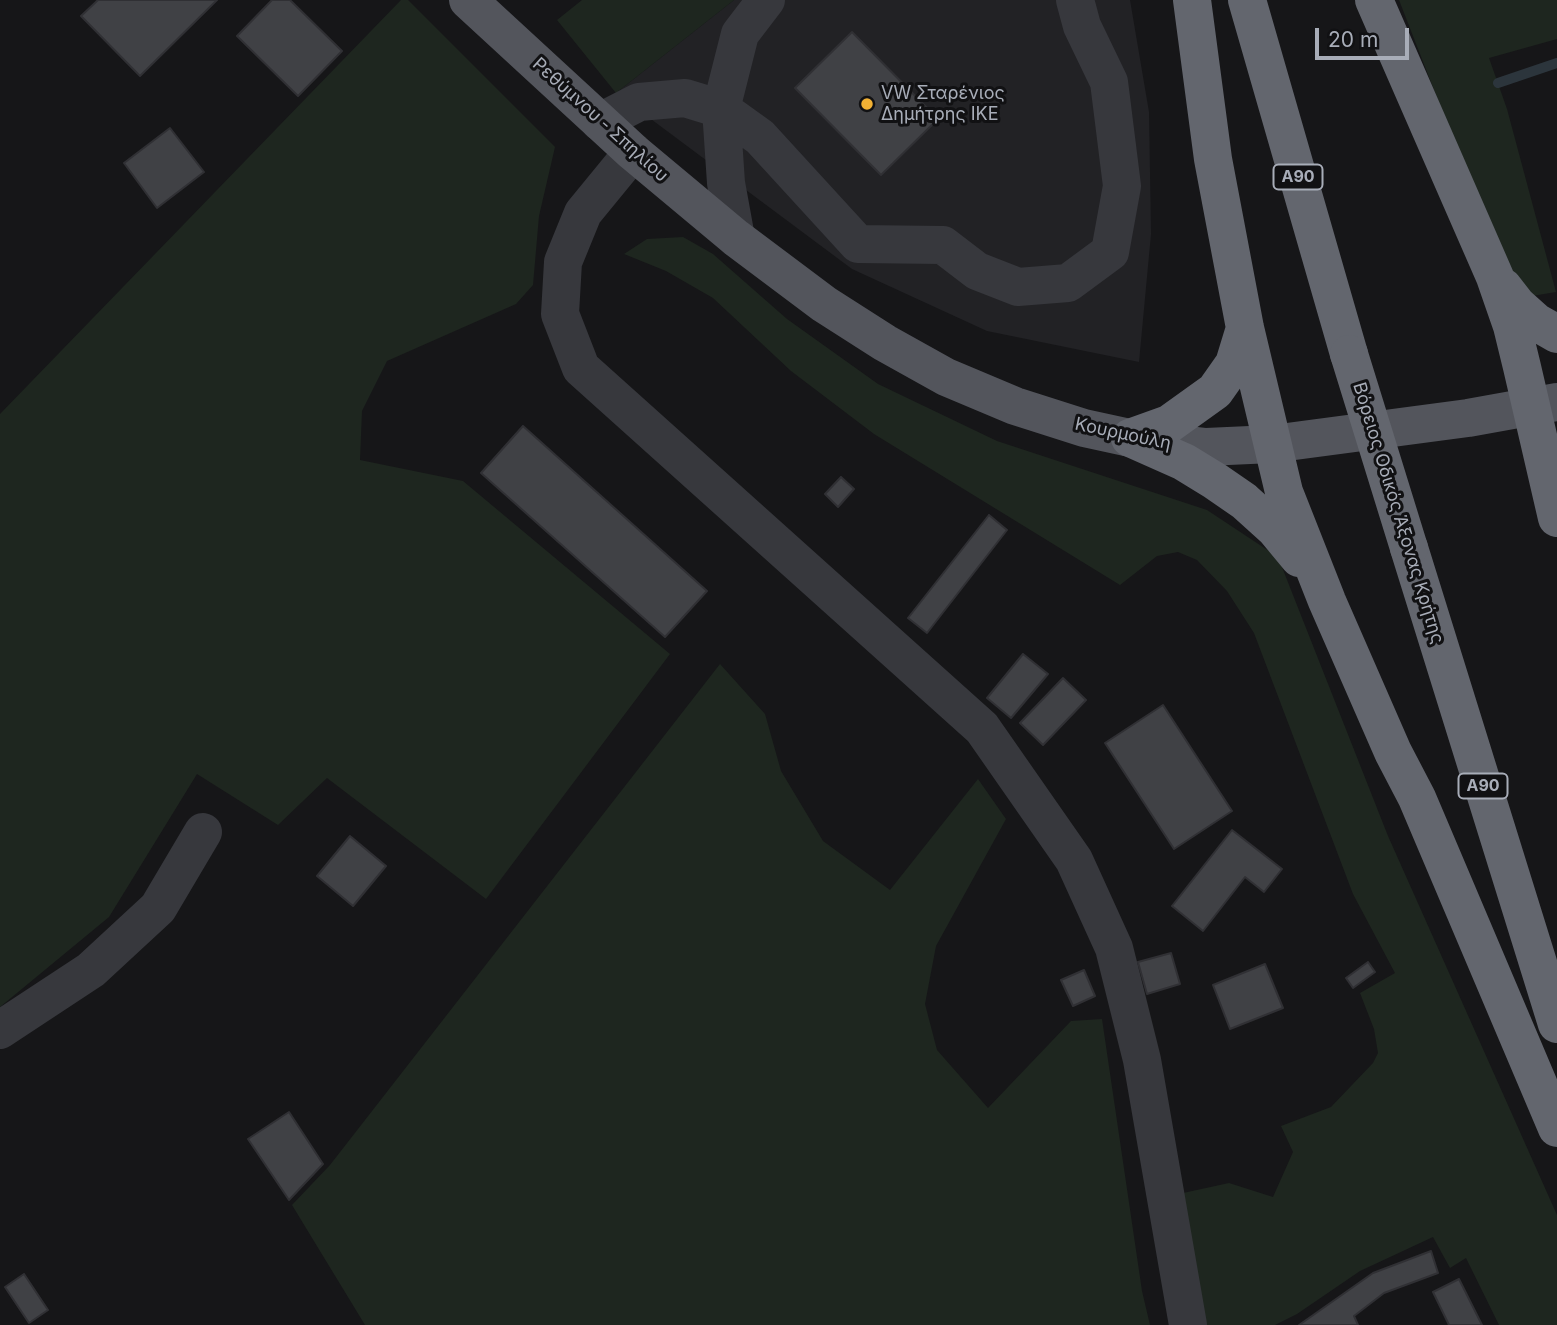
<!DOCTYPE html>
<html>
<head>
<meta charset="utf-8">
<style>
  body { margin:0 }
  #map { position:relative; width:1557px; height:1325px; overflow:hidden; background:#161618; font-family:Inter,sans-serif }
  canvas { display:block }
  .scale { position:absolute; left:1315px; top:28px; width:94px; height:32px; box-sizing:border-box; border:4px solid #a8adb8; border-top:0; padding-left:9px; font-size:21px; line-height:24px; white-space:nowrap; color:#a8adb8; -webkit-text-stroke:5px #111113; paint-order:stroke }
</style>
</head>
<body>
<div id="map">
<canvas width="1557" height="1325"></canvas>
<div class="scale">20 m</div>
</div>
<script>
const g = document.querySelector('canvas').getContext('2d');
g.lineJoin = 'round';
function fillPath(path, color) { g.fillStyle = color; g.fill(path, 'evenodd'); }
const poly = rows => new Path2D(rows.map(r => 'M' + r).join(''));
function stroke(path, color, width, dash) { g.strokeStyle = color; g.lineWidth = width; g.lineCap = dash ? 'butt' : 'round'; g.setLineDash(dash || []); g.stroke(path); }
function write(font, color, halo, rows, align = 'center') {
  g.font = font + ' Inter,sans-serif'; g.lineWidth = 6; g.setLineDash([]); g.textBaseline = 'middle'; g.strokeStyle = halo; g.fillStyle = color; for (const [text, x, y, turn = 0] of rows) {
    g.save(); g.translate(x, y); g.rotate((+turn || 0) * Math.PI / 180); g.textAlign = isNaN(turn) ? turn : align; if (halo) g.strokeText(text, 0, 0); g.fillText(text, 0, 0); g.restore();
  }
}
fillPath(poly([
  [734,0,1130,0,1149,112,1151,234,1139,362,987,331,852,269,616,93]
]), '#222225');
fillPath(poly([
  [401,0,408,0,555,147,539,216,533,285,516,304,387,361,362,411,360,460,463,481,670,654,486,899,327,778,278,825,197,774,109,917,0,1007,0,414],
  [582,0,734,0,616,93,557,20],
  [1399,0,1557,0,1557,39,1489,58,1507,109,1556,292,1532,296,1501,262],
  [683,237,713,254,787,319,878,384,997,441,1207,510,1278,557,1388,836,1557,1215,1557,1325,1499,1325,1466,1258,1450,1268,1433,1237,1360,1271,1297,1314,1275,1325,1203,1325,1183,1193,1229,1183,1273,1197,1293,1152,1281,1126,1331,1107,1373,1063,1378,1053,1374,1029,1360,993,1395,973,1353,894,1254,633,1227,591,1197,560,1178,552,1157,556,1120,585,874,434,791,371,713,298,666,271,624,254,647,239],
  [720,664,765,714,781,771,823,841,890,890,978,779,1006,819,936,946,925,1004,937,1050,988,1108,1071,1021,1102,1019,1142,1291,1150,1325,365,1325,292,1205,330,1165]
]), '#1e261f');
stroke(poly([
  [1498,83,1557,63]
]), '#2c353c', 10);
const building = poly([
  [98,0,217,0,140,76,81,16,98,0],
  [272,0,290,0,342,51,298,96,237,36,272,0],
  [852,32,938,119,881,175,795,88,852,32],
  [170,128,204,172,157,208,124,163,170,128],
  [523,426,707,591,665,637,481,473,523,426],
  [841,477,854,489,838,507,825,494,841,477],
  [989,515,1007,530,927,633,908,618,989,515],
  [1023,654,1048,674,1011,718,987,698,1023,654],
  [1063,678,1086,700,1043,745,1020,723,1063,678],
  [1163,705,1232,811,1174,849,1105,743,1163,705],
  [1232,830,1282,869,1264,892,1245,877,1203,931,1172,906,1232,830],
  [350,836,386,866,353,906,317,876,350,836],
  [1171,953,1180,984,1147,994,1138,962,1171,953],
  [1368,962,1375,972,1353,988,1346,978,1368,962],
  [1265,964,1283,1008,1230,1029,1213,985,1265,964],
  [1084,970,1095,996,1073,1006,1061,980,1084,970],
  [289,1112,323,1164,289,1200,248,1139,289,1112],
  [1431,1251,1438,1273,1384,1293,1354,1316,1358,1325,1299,1325,1373,1273,1431,1251],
  [24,1274,48,1310,29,1323,5,1287,24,1274],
  [1459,1279,1482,1325,1449,1325,1433,1292,1459,1279]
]);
fillPath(building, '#404145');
stroke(building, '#303034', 2);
stroke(poly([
  [600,122,639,102,685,98,721,109,760,137,858,244,943,245,977,271,1018,287,1068,283,1110,252,1122,186,1109,82,1082,26,1075,0],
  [633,152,583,213,563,262,560,314,581,368,982,728,1074,860,1114,948,1142,1060,1188,1325],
  [736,238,726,183,721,109,740,34,766,0],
  [0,1030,91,970,158,908,203,832]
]), '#37383d', 38);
stroke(poly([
  [468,0,633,152,736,238,824,304,885,343,946,377,1015,406,1084,428,1130,438,1206,447,1272,444,1468,418,1557,402]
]), '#53555c', 38);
stroke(poly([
  [1192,0,1213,159,1245,328,1284,492,1327,601,1393,752,1417,798,1557,1128],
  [1247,0,1349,354],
  [1374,0,1495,277,1512,326,1522,367,1557,518],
  [1503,287,1517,305,1536,322,1557,334],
  [1130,438,1184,462,1215,481,1244,501,1275,529,1299,558],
  [1130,438,1169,424,1215,391,1234,364,1245,328],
  [1409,548,1557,1024]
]), '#63666e', 38);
stroke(poly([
  [1349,354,1409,548]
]), '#63666e', 38);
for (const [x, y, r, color] of [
  [867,104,7,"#f2b134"]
]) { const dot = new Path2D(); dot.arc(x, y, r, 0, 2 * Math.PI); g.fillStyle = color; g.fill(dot); stroke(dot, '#111113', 2.5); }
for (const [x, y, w] of [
  [1298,177,49],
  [1483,786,49]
]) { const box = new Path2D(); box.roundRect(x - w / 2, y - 12.5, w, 25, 5); g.fillStyle = '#111113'; g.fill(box); stroke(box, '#a8adb8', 2); }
write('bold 16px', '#a8adb8', null, [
  ["Α90",1298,177],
  ["Α90",1483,786]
]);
write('18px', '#a8adb8', '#111113', [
  ["VW Σταρένιος",881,94],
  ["Δημήτρης ΙΚΕ",881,115]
], 'left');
write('18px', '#a8adb8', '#111113', [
  ["Ρεθύμνου - Σπηλίου",600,120,42],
  ["Κουρμούλη",1123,434,12],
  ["Βόρειος Οδικός Άξονας Κρήτης",1398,513,73]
]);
</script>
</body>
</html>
